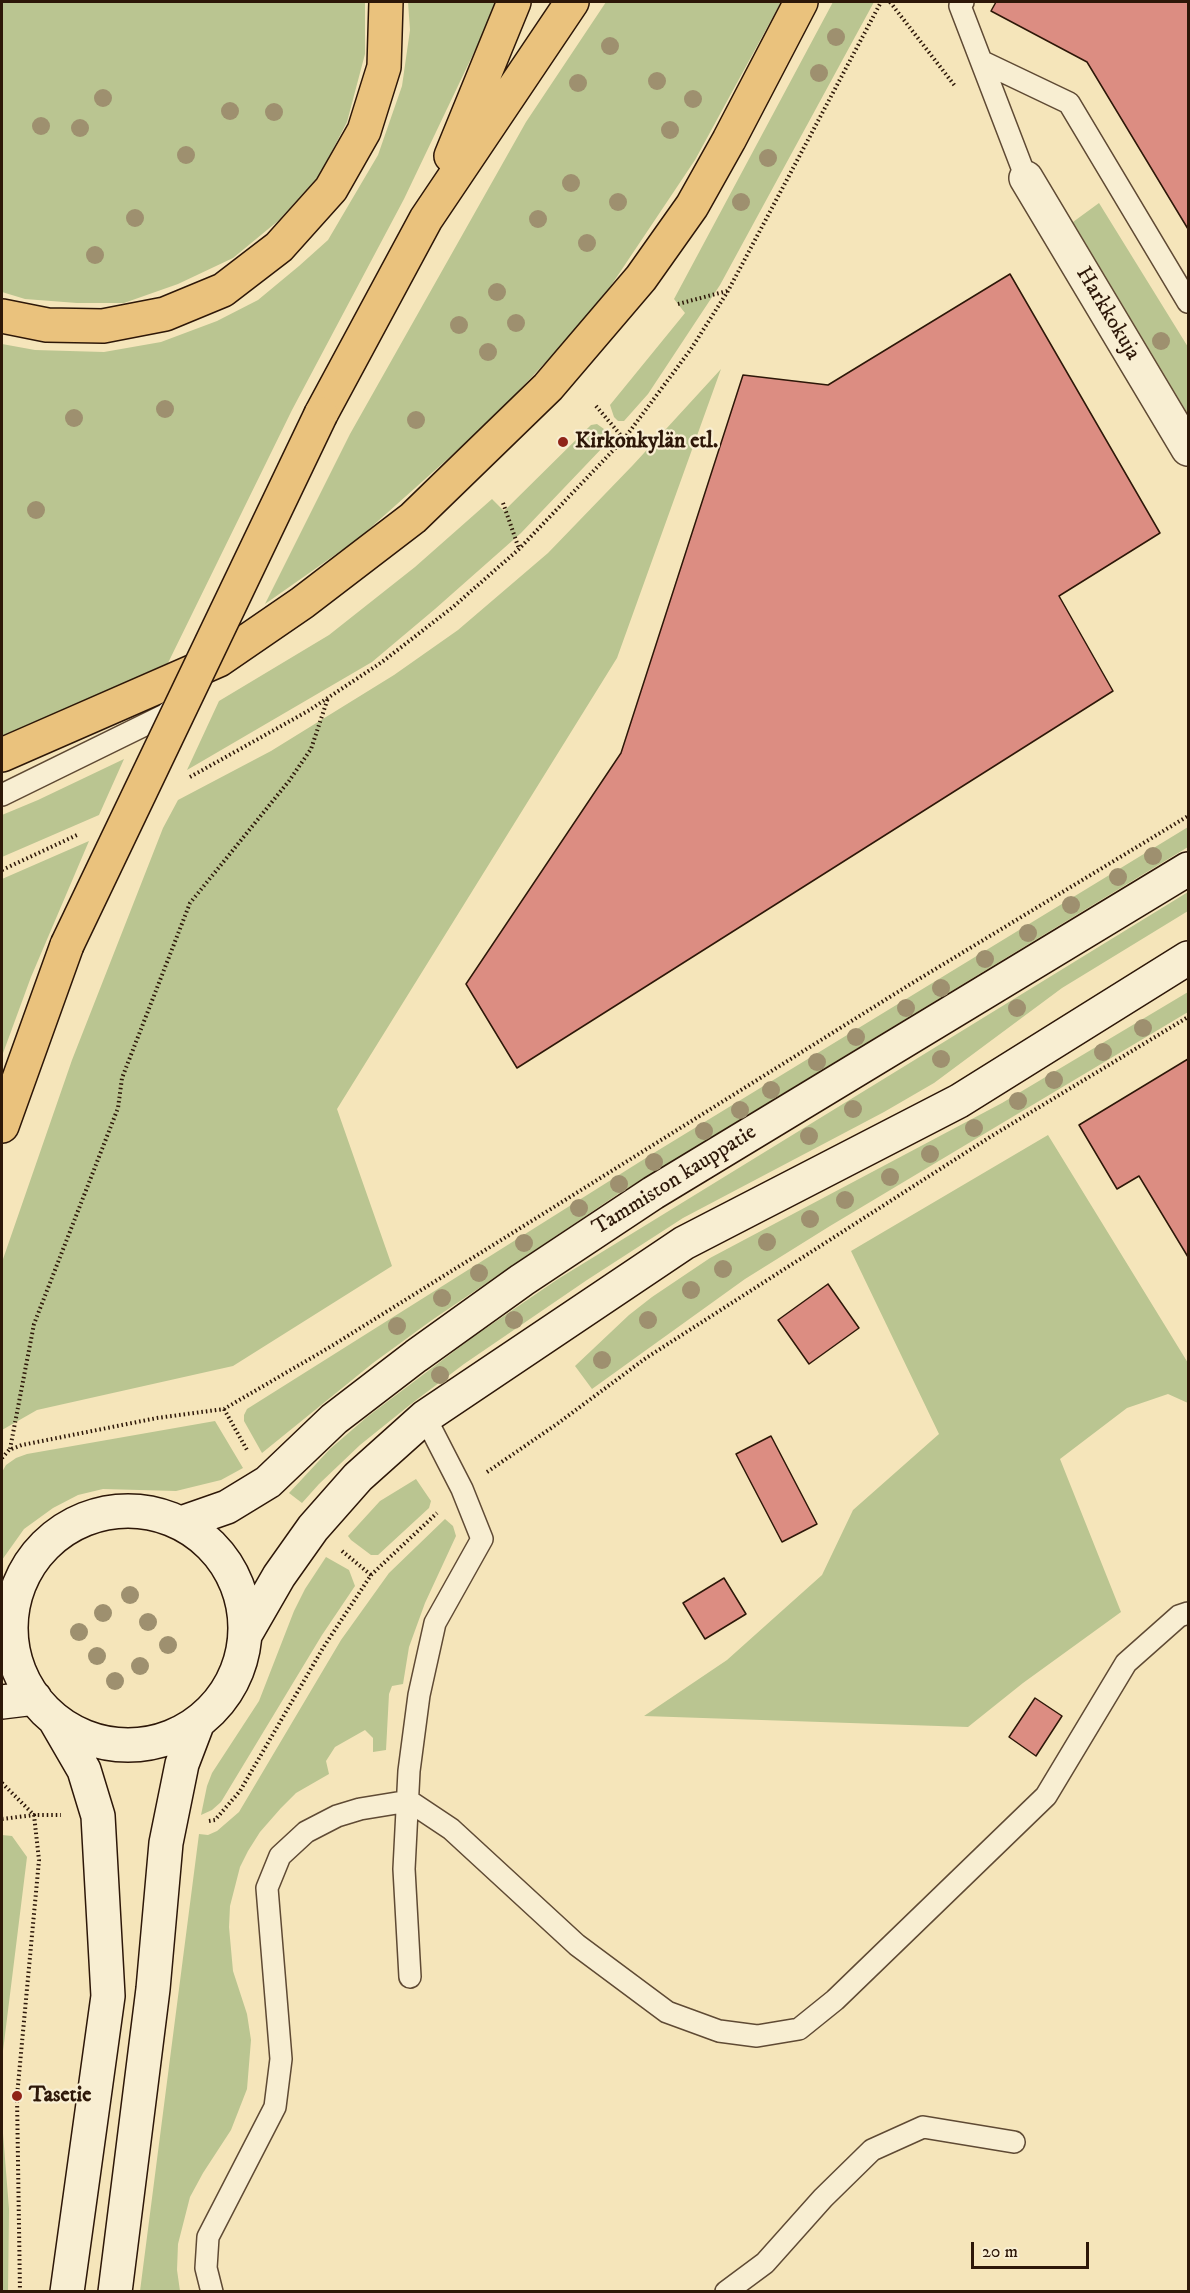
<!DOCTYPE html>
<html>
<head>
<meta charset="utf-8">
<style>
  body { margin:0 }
  #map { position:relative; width:1190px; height:2293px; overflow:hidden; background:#f5e5ba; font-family:"IM FELL DW Pica",serif }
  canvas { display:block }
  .frame { position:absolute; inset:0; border:3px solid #2d1708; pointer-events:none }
  .scale { position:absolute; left:971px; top:2242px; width:118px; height:27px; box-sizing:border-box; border:3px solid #2d1708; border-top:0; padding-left:8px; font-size:18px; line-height:21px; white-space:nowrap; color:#2d1708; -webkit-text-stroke:4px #f8eed2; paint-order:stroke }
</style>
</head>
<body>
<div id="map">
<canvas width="1190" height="2293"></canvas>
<div class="frame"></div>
<div class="scale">20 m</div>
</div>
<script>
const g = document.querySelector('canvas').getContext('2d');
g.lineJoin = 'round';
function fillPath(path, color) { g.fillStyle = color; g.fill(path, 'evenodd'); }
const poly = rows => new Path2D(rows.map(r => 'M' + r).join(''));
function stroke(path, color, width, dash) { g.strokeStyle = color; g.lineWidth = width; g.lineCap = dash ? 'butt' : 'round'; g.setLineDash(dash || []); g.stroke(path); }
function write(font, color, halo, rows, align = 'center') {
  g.font = font + ' "IM FELL DW Pica",serif'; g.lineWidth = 4.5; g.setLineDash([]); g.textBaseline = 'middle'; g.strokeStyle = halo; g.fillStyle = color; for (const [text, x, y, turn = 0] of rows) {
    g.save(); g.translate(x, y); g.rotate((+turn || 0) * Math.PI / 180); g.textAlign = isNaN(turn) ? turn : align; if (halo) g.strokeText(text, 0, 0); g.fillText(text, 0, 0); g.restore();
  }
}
fillPath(poly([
  [2,2,365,2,365,54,347,122,319,176,278,221,233,258,178,284,124,303,77,303,25,299,2,292],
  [408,2,498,2,404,199,292,410,168,663,2,738,2,344,35,350,104,352,161,342,217,321,258,300,299,266,328,240,378,155,402,86,410,30],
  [606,2,781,2,695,160,594,311,489,422,359,538,265,604,350,434,526,122],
  [833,2,874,2,720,285,648,394,624,421,618,421,614,417,610,405,685,313,674,299],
  [1099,203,1188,347,1188,414,1073,222],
  [721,369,617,658,337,1109,392,1266,233,1366,37,1410,2,1430,2,1262,72,1060,163,828,178,800,271,751,394,675,458,630,548,553,633,465],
  [597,424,604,429,608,437,605,445,521,533,435,609,372,662,187,770,219,701,329,635,415,567,492,499,504,511,591,425],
  [124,759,99,815,2,857,2,815,38,800],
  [1188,827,1188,847,618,1194,432,1320,373,1363,262,1453,244,1421,244,1415,247,1409,657,1151],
  [89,841,31,977,2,1056,2,879],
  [1188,892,1188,911,1062,988,934,1083,884,1112,683,1218,587,1280,464,1364,411,1404,360,1445,319,1484,302,1503,289,1493,330,1449,367,1417,473,1337,558,1279],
  [1188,992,1188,1012,830,1226,745,1279,592,1389,575,1366,629,1315,652,1297,710,1258,1002,1103],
  [1048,1135,1188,1363,1188,1403,1168,1394,1127,1408,1060,1459,1121,1612,1023,1683,968,1727,644,1716,727,1660,822,1575,853,1510,939,1434,851,1251],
  [215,1421,243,1468,221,1480,176,1491,103,1489,78,1495,53,1508,24,1529,2,1560,2,1472,6,1465,16,1458,27,1454],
  [416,1479,431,1501,429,1508,378,1555,371,1555,351,1540,348,1536,380,1501],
  [445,1519,453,1526,456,1536,425,1603,409,1647,403,1684,392,1686,389,1694,386,1750,373,1752,373,1738,365,1730,335,1747,326,1761,329,1774,296,1793,281,1808,260,1832,248,1851,240,1867,230,1906,229,1927,233,1971,247,2014,251,2040,247,2089,231,2130,203,2173,190,2197,178,2244,177,2270,180,2291,140,2291,199,1834,208,1835,217,1831,239,1812,341,1640,389,1573],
  [326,1557,349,1570,355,1586,322,1635,221,1802,212,1810,201,1815,207,1786,212,1773,259,1701,294,1611,305,1589],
  [2,1835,12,1836,27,1857,2,2059],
  [2,2121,9,2209,8,2292,2,2291]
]), '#bac591');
const building = poly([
  [996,2,1188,2,1188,229,1087,62,991,11,996,2],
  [1010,274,1160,533,1059,596,1113,691,517,1068,466,984,621,753,743,375,828,385,1010,274],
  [1188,1059,1188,1257,1139,1176,1117,1189,1079,1125,1188,1059],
  [828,1284,859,1328,809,1364,778,1320,828,1284],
  [771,1436,817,1524,782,1542,736,1454,771,1436],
  [724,1578,746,1614,705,1639,683,1603,724,1578],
  [1035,1698,1062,1716,1036,1756,1009,1737,1035,1698]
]);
fillPath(building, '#dc8d82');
stroke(building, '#2d1708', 1.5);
const service = poly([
  [963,2,960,6,1026,178],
  [983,62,1069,103,1188,302],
  [2,795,165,715,179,703],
  [410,1977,404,1869,409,1771,419,1695,435,1623,482,1539,462,1489,425,1417],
  [212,2292,206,2268,208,2237,275,2107,281,2059,267,1888,280,1856,306,1832,337,1816,360,1809,409,1801,451,1829,577,1945,667,2012,719,2031,757,2036,799,2029,835,2000,1046,1796,1126,1663,1179,1616,1188,1613],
  [726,2292,765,2263,823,2198,872,2150,923,2127,1014,2142]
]);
const minor = poly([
  [1026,178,1188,449]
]);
const secondary = poly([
  '11 1628a117 117 0 1 1 234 0a117 117 0 1 1-234 0Z',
  [184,1522,227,1507,268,1482,334,1419,416,1356,522,1280,653,1193,1188,869],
  [245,1635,279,1576,313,1528,358,1477,425,1417,684,1243,959,1101,1188,958],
  [2,1702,35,1698],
  [55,1720,84,1770,98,1816,108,1996,67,2292],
  [115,2292,153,1989,166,1843,182,1764,198,1722]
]);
const motorway = poly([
  [451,156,514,2],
  [2,316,47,325,103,326,165,314,223,290,279,247,331,189,364,131,384,67,386,2],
  [321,414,426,219,572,2],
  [2,755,219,660,302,603,413,518,548,387,641,278,692,206,729,140,801,2],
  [2,1126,67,945]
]);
stroke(service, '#5f4a34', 24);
stroke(minor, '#5f4a34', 36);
stroke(secondary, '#2d1708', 36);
stroke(motorway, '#2d1708', 36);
stroke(poly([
  [890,2,955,86],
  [678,304,727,291],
  [596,406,624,439],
  [503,503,519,549],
  [190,777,308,711,382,662,453,607,519,549,624,439,691,349,728,291,881,2],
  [2,870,77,835],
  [224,1409,247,1450],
  [10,1449,34,1324,118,1108,122,1078,190,903,289,781,311,749,328,698],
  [2,1458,9,1450,22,1445,157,1418,224,1409,330,1347,909,985,1188,816],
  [487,1472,557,1424,646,1358,990,1137,1188,1017],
  [342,1551,371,1575],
  [2,1783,34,1815,39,1860,17,2096,20,2292],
  [2,1819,34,1815,61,1815],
  [209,1821,215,1820,240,1791,323,1648,371,1575,437,1513]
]), '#2d1708', 4, [1.5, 3]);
stroke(service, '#f8eed2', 21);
stroke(minor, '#f8eed2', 33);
stroke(secondary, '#f8eed2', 33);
stroke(motorway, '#eac27d', 33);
const motorwayBridge = poly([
  [67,945,321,414]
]);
stroke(motorwayBridge, '#2d1708', 36, []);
stroke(motorwayBridge, '#eac27d', 33);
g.fillStyle = '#9e906f';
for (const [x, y] of [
  [836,37],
  [610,46],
  [819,73],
  [657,81],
  [578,83],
  [103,98],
  [693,99],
  [230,111],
  [274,112],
  [41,126],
  [80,128],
  [670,130],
  [186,155],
  [768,158],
  [571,183],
  [618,202],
  [741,202],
  [135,218],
  [538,219],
  [587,243],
  [95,255],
  [497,292],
  [516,323],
  [459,325],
  [1161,341],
  [488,352],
  [165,409],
  [74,418],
  [416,420],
  [36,510],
  [1153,856],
  [1118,877],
  [1071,905],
  [1028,933],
  [985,959],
  [941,988],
  [906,1008],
  [1017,1008],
  [1143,1028],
  [856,1037],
  [1103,1052],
  [941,1059],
  [817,1062],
  [1054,1080],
  [771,1090],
  [1018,1101],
  [853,1109],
  [740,1110],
  [974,1128],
  [704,1131],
  [809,1136],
  [930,1154],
  [654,1162],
  [890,1177],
  [619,1184],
  [845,1200],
  [579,1208],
  [810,1219],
  [767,1242],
  [524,1243],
  [723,1269],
  [479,1273],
  [691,1290],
  [442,1298],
  [514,1320],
  [648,1320],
  [397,1326],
  [602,1360],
  [440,1375],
  [130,1595],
  [103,1613],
  [148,1622],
  [79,1632],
  [168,1645],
  [97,1656],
  [140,1666],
  [115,1681]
]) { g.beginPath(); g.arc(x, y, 9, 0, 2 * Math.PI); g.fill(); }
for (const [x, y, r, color] of [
  [563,442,6,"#8f2418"],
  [17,2096,6,"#8f2418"]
]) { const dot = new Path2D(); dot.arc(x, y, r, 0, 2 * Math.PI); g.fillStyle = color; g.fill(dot); stroke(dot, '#f8eed2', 2); }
write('22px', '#2d1708', '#f8eed2', [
  ["Harkkokuja",1107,314,59],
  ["Tammiston kauppatie",675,1181,-32]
]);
write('bold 22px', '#2d1708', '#f8eed2', [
  ["Kirkonkylän etl.",575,442],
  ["Tasetie",29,2096]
], 'left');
</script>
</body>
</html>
